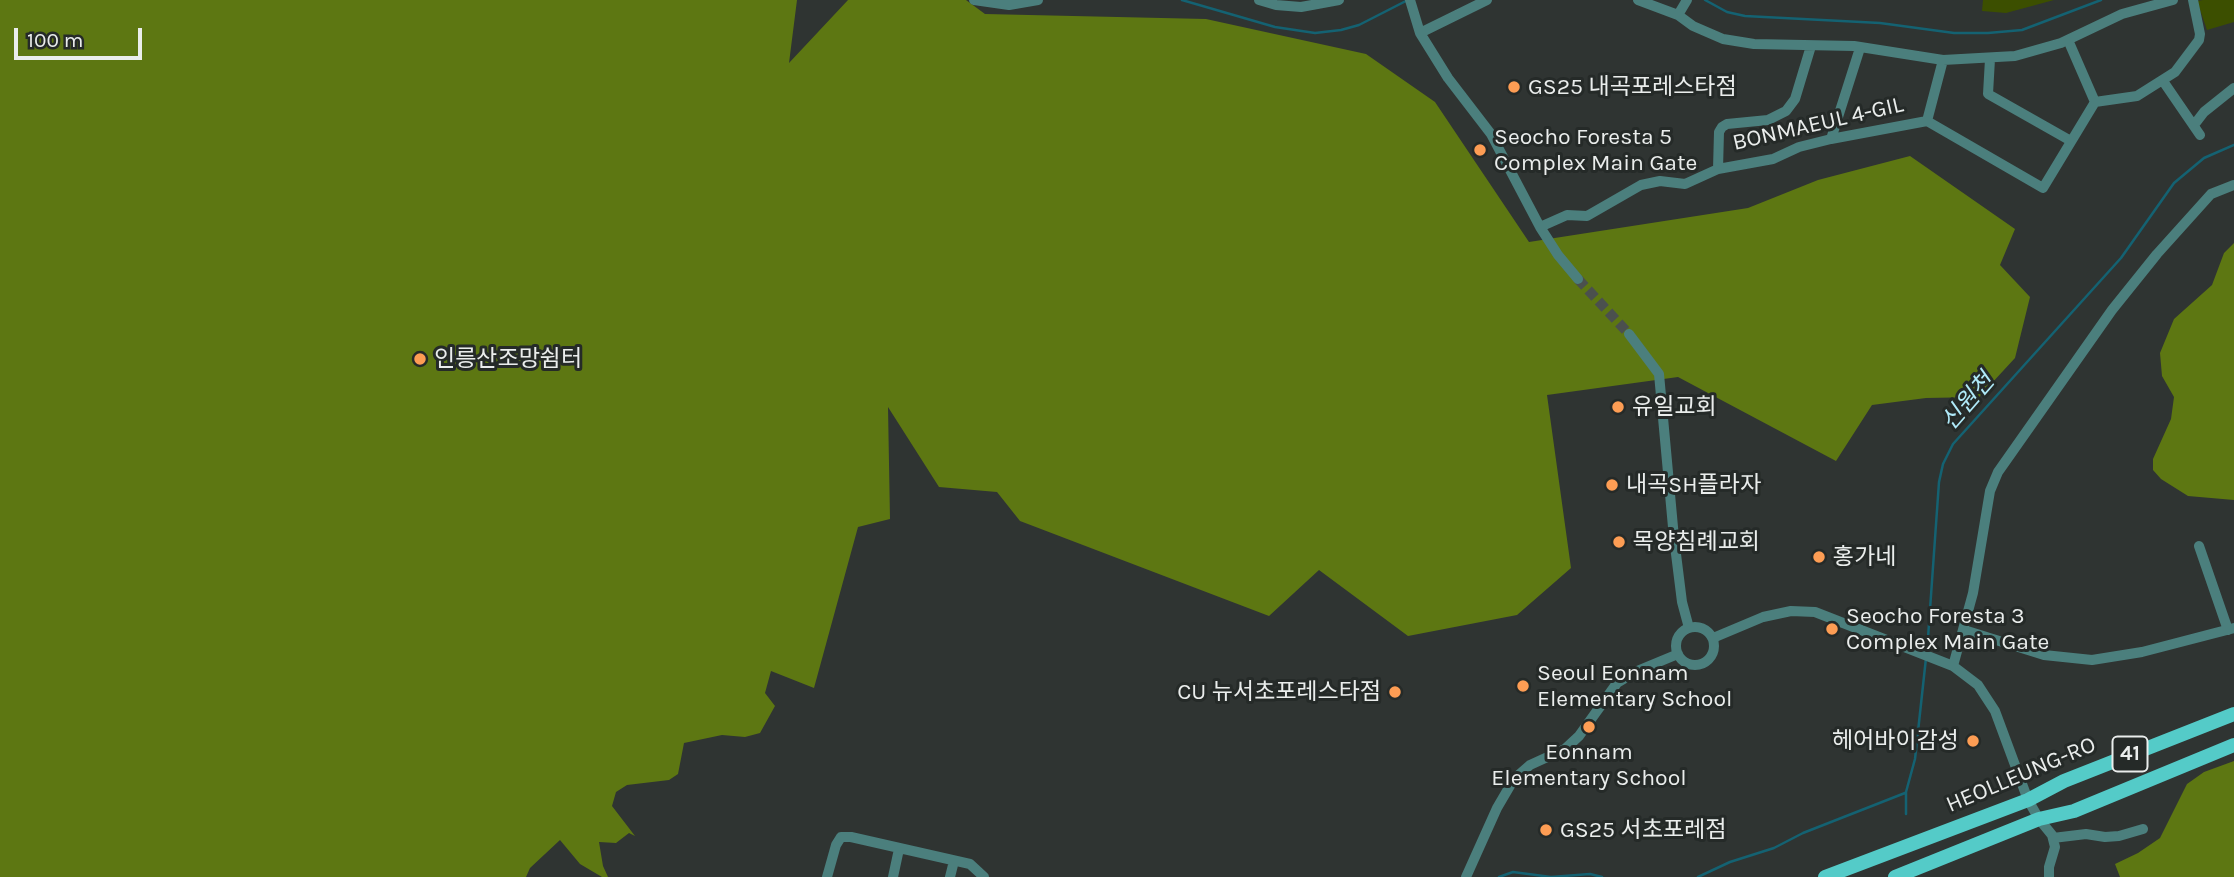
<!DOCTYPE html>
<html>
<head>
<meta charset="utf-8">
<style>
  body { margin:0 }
  #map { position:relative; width:2234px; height:877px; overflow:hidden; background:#2f3432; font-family:Karla,sans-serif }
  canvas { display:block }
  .scale { position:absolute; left:14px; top:28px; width:128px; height:32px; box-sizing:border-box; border:4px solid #eaedec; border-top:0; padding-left:9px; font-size:21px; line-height:24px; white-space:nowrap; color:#eaedec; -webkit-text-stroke:5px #252a28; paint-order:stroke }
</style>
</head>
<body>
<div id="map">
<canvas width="2234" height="877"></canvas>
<div class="scale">100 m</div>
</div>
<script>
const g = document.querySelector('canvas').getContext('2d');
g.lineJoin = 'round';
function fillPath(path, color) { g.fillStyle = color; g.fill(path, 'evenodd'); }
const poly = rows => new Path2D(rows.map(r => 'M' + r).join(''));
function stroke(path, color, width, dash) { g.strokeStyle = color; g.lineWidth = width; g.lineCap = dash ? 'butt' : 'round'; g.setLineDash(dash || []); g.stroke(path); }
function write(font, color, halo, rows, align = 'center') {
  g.font = font + ' Karla,"Noto Sans KR",sans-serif'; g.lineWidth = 6; g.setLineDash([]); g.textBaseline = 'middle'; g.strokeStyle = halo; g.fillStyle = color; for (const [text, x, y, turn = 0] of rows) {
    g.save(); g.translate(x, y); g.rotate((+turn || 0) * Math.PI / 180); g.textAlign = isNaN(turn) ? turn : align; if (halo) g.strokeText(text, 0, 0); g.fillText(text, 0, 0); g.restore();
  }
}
fillPath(poly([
  [1983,0,2054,0,2006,13,1982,11],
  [2203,0,2234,0,2234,22,2207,30,2197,1]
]), '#3c4f00');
fillPath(poly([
  [0,0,797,0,789,63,848,0,966,0,985,14,1206,19,1366,54,1435,102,1529,242,1748,208,1818,180,1910,156,2015,229,2000,265,2030,297,2015,358,1979,397,1926,398,1872,405,1836,461,1678,377,1547,395,1571,568,1517,615,1408,636,1319,570,1269,616,1020,521,997,492,939,487,888,407,890,519,858,527,814,688,771,671,765,693,775,706,760,733,745,737,722,735,684,743,678,774,669,780,627,785,616,792,612,806,635,836,629,833,616,843,599,842,603,866,608,877,602,877,580,864,560,840,530,868,526,877,0,877],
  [2234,243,2234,500,2188,496,2161,479,2153,470,2153,459,2171,419,2174,397,2162,376,2160,353,2174,319,2212,285,2224,253],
  [2234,761,2234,877,2120,877,2115,864,2138,853,2160,838,2187,784,2204,772]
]), '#5d7712');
stroke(poly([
  [1182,0,1275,27,1315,33,1341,30,1359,25,1406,1],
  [1705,0,1727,12,1745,16,1880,23,1954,33,1988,33,2022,30,2101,0],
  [1927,652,1939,482,1943,464,1953,444,2121,258,2174,183,2204,158,2234,145],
  [1906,814,1906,792,1915,759,1926,658],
  [1499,877,1513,872,1551,877,1590,874,1602,877],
  [1698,877,1730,862,1774,848,1803,833,1905,793]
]), '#146272', 2.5);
stroke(poly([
  [1578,279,1629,334]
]), '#4b504e', 10, [10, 5]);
stroke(poly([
  [974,0,1009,5,1038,0],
  [1259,0,1276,5,1301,7,1339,0],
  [1410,0,1420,33,1448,78,1491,134,1540,227,1558,255,1578,279],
  [1638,0,1678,15,1693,26,1723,39,1754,44,1854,46,1943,60,2015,56,2061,43,2122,14,2173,0],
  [1678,15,1687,0],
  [1420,33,1487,0],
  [1990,59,1988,94,2071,141],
  [1943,60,1927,121,2043,188,2095,102,2068,40],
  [2163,81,2200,135],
  [2095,102,2137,96,2175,72,2199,40,2200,34,2193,0],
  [2194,125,2204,112,2234,88],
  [1831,139,1860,48],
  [1718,169,1719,132,1722,127,1727,124,1768,120,1786,111,1795,99,1811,46],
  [1540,227,1567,215,1587,216,1641,185,1660,181,1685,184,1718,169,1773,159,1799,147,1831,139,1927,121],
  [1629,334,1659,374,1674,538,1682,602,1689,628],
  [2199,546,2228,630],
  '1676 646a19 19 0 1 1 38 0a19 19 0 1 1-38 0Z',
  [1964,630,2044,655,2092,660,2142,652,2234,628],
  [1713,638,1763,617,1791,611,1815,612,1953,666,1978,685,1995,711,2028,800,2039,819,2052,835,2055,847,2049,867,2049,877],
  [1953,666,1973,593,1990,491,1998,472,2112,310,2157,254,2211,194,2234,185],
  [2053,838,2086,834,2105,837,2119,836,2143,829],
  [827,877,836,845,841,837,851,837,970,864,984,877],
  [893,877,899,849],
  [950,877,954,861],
  [1466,877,1497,808,1514,779,1530,765,1565,749,1579,736,1617,683,1637,671,1678,654]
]), '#4b7f7d', 10);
stroke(poly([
  [1825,877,2028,800,2064,781,2234,714],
  [1895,877,2039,819,2074,811,2234,745]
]), '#54cbc8', 14);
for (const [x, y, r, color] of [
  [1514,87,7,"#fd9d54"],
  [1480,150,7,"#fd9d54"],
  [420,359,7,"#fd9d54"],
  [1618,407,7,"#fd9d54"],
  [1612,485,7,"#fd9d54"],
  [1619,542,7,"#fd9d54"],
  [1819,557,7,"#fd9d54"],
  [1832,629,7,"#fd9d54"],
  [1523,686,7,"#fd9d54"],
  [1395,692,7,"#fd9d54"],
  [1589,727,7,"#fd9d54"],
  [1973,741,7,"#fd9d54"],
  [1546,830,7,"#fd9d54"]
]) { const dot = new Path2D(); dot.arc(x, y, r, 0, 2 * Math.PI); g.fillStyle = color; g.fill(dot); stroke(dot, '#252a28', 2.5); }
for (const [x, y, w] of [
  [2130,754,35]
]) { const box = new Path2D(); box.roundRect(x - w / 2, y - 17.5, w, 35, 5); g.fillStyle = '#252a28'; g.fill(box); stroke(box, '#eaedec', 2); }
write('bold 21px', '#eaedec', null, [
  ["41",2130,754]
]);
write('23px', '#eaedec', '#252a28', [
  ["GS25 내곡포레스타점",1528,87],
  ["Seocho Foresta 5",1494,137],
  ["Complex Main Gate",1494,163],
  ["인릉산조망쉼터",434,359],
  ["유일교회",1632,407],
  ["내곡SH플라자",1626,485],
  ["목양침례교회",1633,542],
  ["홍가네",1833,557],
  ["Seocho Foresta 3",1846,616],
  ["Complex Main Gate",1846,642],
  ["Seoul Eonnam",1537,673],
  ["Elementary School",1537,699],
  ["CU 뉴서초포레스타점",1381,692,"right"],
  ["헤어바이감성",1959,741,"right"],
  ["Eonnam",1589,752,"center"],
  ["Elementary School",1589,778,"center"],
  ["GS25 서초포레점",1560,830]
], 'left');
write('23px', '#eaedec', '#252a28', [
  ["BONMAEUL 4-GIL",1818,124,-13],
  ["HEOLLEUNG-RO",2021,775,-23]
]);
write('italic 24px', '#b0eaf9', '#252a28', [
  ["신원천",1968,402,-49]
]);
</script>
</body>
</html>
